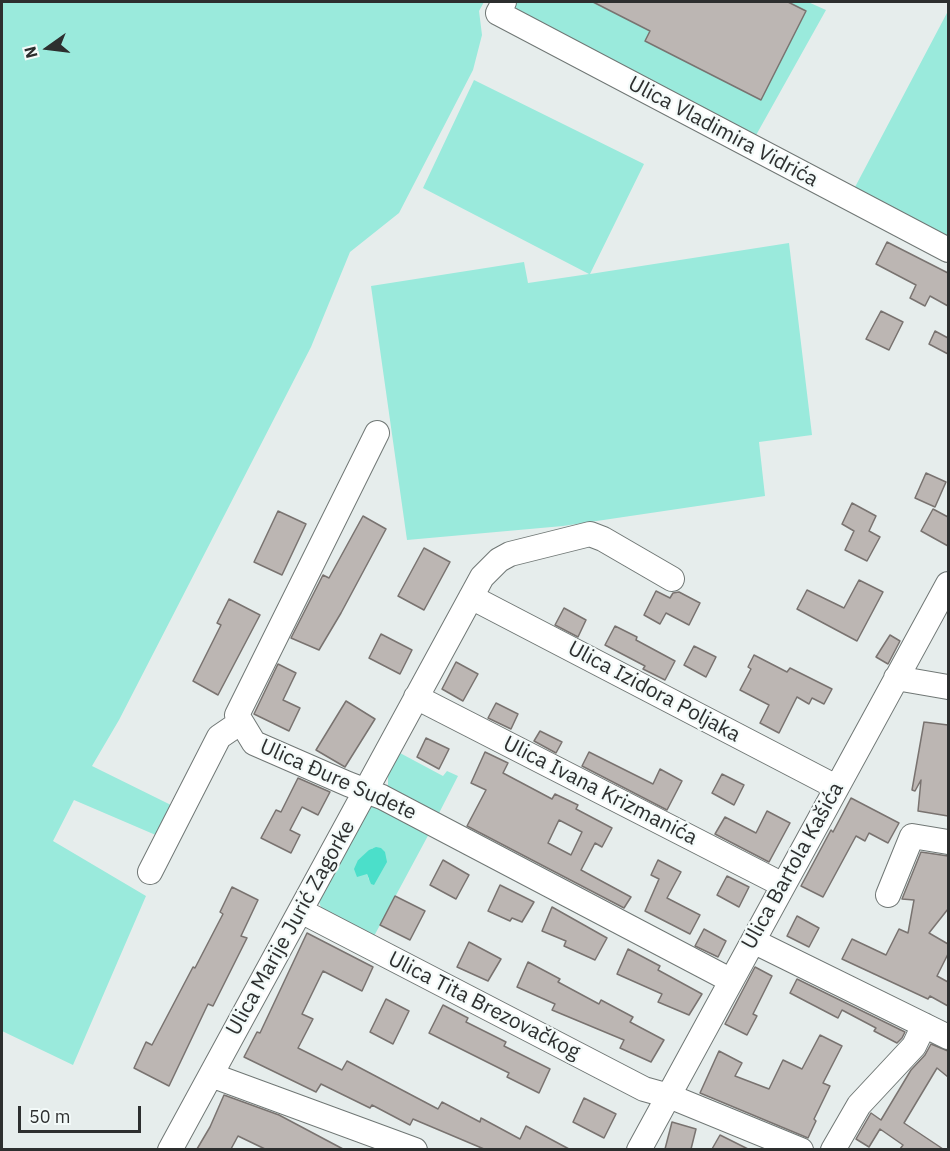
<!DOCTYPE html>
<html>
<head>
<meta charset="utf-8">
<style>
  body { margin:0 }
  #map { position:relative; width:950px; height:1151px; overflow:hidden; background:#e6edec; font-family:"IBM Plex Sans",sans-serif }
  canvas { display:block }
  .frame { position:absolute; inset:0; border:3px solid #2d2f2f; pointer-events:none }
  .north { position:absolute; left:18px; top:18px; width:60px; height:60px; -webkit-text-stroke:4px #f3faf9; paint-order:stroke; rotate:256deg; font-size:16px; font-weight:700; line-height:24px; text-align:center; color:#2d2f2f }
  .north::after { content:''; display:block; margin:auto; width:21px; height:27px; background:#2d2f2f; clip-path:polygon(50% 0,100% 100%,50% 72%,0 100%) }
  .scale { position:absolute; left:18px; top:1106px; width:123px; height:27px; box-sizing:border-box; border:3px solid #2d2f2f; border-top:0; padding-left:8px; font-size:18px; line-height:21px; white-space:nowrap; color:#2d2f2f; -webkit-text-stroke:4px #f3faf9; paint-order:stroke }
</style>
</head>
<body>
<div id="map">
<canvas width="950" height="1151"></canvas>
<div class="frame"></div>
<div class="north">N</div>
<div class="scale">50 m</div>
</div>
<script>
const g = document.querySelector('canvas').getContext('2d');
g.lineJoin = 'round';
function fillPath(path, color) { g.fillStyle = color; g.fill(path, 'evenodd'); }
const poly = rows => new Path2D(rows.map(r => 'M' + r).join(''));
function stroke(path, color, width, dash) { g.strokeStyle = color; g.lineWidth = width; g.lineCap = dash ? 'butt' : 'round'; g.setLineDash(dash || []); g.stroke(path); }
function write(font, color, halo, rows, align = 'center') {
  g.font = font + ' "IBM Plex Sans",sans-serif'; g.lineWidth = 4.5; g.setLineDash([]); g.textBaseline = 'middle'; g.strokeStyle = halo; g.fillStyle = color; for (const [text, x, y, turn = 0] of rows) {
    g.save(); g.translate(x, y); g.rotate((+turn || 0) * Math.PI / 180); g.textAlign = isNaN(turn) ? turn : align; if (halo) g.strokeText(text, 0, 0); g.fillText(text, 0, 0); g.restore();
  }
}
fillPath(poly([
  [2,2,484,2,479,11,482,35,473,70,399,213,350,252,311,347,119,720,92,766,173,806,158,836,74,800,53,841,146,896,73,1065,2,1031],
  [517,2,808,2,826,10,755,137,512,11],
  [948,11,948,238,854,189],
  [474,80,644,164,590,274,789,243,812,435,759,442,765,496,563,526,407,540,371,286,524,262,528,283,589,274,423,188],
  [400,753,443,776,447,771,458,776,437,817,388,789,388,774],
  [371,804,431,830,373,938,322,910,319,902],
  [373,848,369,880,367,874,364,874,358,860]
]), '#9aeadc');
fillPath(poly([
  [376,847,381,848,385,852,387,862,374,885,371,884,367,874,357,877,354,869,358,860,369,850]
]), '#4bdfca');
const building = poly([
  [593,2,788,2,806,11,761,100,645,41,650,31,593,2],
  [887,242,948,273,948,306,930,296,925,306,910,298,916,285,876,264,887,242],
  [881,311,903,322,889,350,866,339,881,311],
  [935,331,948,338,948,354,929,344,935,331],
  [926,473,946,482,935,507,915,498,926,473],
  [852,503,876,516,869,531,880,537,867,561,845,550,854,531,842,524,852,503],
  [933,509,948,517,948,546,921,531,933,509],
  [278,511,306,524,282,575,254,562,278,511],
  [363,516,386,529,341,613,319,650,291,638,323,575,329,578,363,516],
  [424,548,450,562,424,610,398,596,424,548],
  [859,580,883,592,857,641,797,609,807,590,844,608,859,580],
  [656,591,670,598,673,593,679,592,700,603,689,625,666,613,660,624,644,615,656,591],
  [229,599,260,615,218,695,193,681,221,625,217,623,229,599],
  [564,608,586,620,578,637,555,625,564,608],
  [615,626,637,637,636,640,675,661,665,680,643,669,645,666,605,645,615,626],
  [381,634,412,650,400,674,369,658,381,634],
  [890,635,900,641,888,664,876,657,890,635],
  [694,646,716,657,706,677,684,665,694,646],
  [754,655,787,672,790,668,832,689,824,704,812,698,809,704,797,697,779,733,760,723,769,705,740,690,751,669,748,667,754,655],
  [456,662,478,674,463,701,442,689,456,662],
  [278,664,296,673,283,700,300,708,289,731,254,714,278,664],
  [346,701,375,719,345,767,316,750,346,701],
  [496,703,518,714,511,729,488,718,496,703],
  [924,722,948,725,948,816,918,811,921,780,915,791,912,790,924,722],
  [540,731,562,742,556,753,534,741,540,731],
  [426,738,449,749,439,769,417,757,426,738],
  [485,752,508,763,503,773,552,799,555,794,578,805,576,809,612,828,602,847,595,843,581,870,631,897,624,908,467,826,486,790,471,783,485,752],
  [559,820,582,832,571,855,548,843,559,820],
  [589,752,653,784,660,769,682,781,667,810,582,766,589,752],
  [722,774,744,785,734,805,712,793,722,774],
  [298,778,330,792,318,815,302,807,290,830,300,835,291,853,261,838,276,810,281,812,298,778],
  [851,798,899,823,888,843,869,833,865,841,856,836,823,897,801,886,831,830,833,832,851,798],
  [767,811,790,823,769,862,715,834,725,817,756,833,767,811],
  [921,852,948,856,948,909,929,933,948,944,948,954,937,976,948,982,948,1006,930,996,928,999,842,959,852,939,886,955,899,929,908,933,914,900,902,899,921,852],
  [443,860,469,875,456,899,430,885,443,860],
  [658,860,681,872,667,898,700,915,690,934,645,911,659,879,651,875,658,860],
  [727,876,749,887,739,907,717,895,727,876],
  [500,885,534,902,522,922,512,918,510,921,488,911,500,885],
  [232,887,258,900,241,936,247,938,213,1006,208,1004,169,1086,134,1068,146,1042,152,1045,193,967,195,968,223,914,220,912,232,887],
  [395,896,425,911,410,940,380,925,395,896],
  [552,907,607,938,595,960,564,946,566,941,542,931,552,907],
  [797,916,819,928,809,947,787,936,797,916],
  [704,929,726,941,718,957,695,946,704,929],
  [307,933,373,967,362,991,323,971,302,1014,313,1019,298,1048,342,1070,347,1061,438,1109,442,1102,480,1122,481,1118,520,1139,526,1126,569,1149,484,1149,413,1119,410,1125,372,1105,370,1108,321,1084,316,1092,244,1057,257,1032,260,1033,307,933],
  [469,942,501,959,488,981,457,967,469,942],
  [628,949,660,966,658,970,702,994,689,1015,658,1002,662,994,617,974,628,949],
  [528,962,560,979,558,982,599,1004,601,1000,633,1017,630,1022,664,1040,651,1062,620,1048,624,1040,552,1010,555,1004,517,987,528,962],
  [755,967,772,976,753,1014,757,1016,747,1035,725,1024,755,967],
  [797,979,905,1032,902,1038,897,1043,874,1031,876,1028,842,1010,838,1018,790,993,797,979],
  [386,999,409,1011,393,1044,370,1032,386,999],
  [443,1005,468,1018,466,1022,506,1042,504,1046,550,1069,539,1093,507,1077,509,1073,429,1033,443,1005],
  [820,1035,842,1046,823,1083,830,1086,814,1119,816,1121,808,1138,700,1093,719,1051,742,1063,735,1076,769,1089,783,1060,802,1069,820,1035],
  [931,1044,948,1051,948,1077,937,1068,904,1123,943,1149,900,1149,903,1145,880,1129,869,1147,856,1139,871,1113,881,1120,911,1070,925,1055,931,1044],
  [224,1095,279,1115,343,1149,265,1149,238,1136,231,1149,197,1149,210,1127,224,1095],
  [584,1098,616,1114,604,1138,573,1122,584,1098],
  [672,1122,696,1129,691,1149,665,1149,672,1122],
  [720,1135,748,1149,712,1149,720,1135]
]);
fillPath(building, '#bcb6b3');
stroke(building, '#797370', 1.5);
const minor = poly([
  [504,2,498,13,948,250],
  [377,433,237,715,254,743,348,784,382,797,730,980],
  [471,597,836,787],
  [896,678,948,687],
  [416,697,783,885],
  [150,872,219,737,241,722],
  [888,895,912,836,948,842],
  [301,911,644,1089,669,1096,801,1150],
  [753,941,948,1037],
  [211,1075,415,1150],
  [170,1150,482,577,499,560,510,554,590,534,603,539,672,579],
  [639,1150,948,584],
  [833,1150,859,1105,914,1046,924,1025]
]);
stroke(minor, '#707775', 26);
stroke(minor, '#fff', 24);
write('21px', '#2d2f2f', '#f3faf9', [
  ["Ulica Vladimira Vidrića",723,132,28],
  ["Ulica Izidora Poljaka",654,692,28],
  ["Ulica Đure Sudete",338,780,24],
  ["Ulica Ivana Krizmanića",600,791,27],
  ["Ulica Bartola Kašića",793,866,-61],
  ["Ulica Marije Jurić Zagorke",291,928,-61],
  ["Ulica Tita Brezovačkog",484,1006,27]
]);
</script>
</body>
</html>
